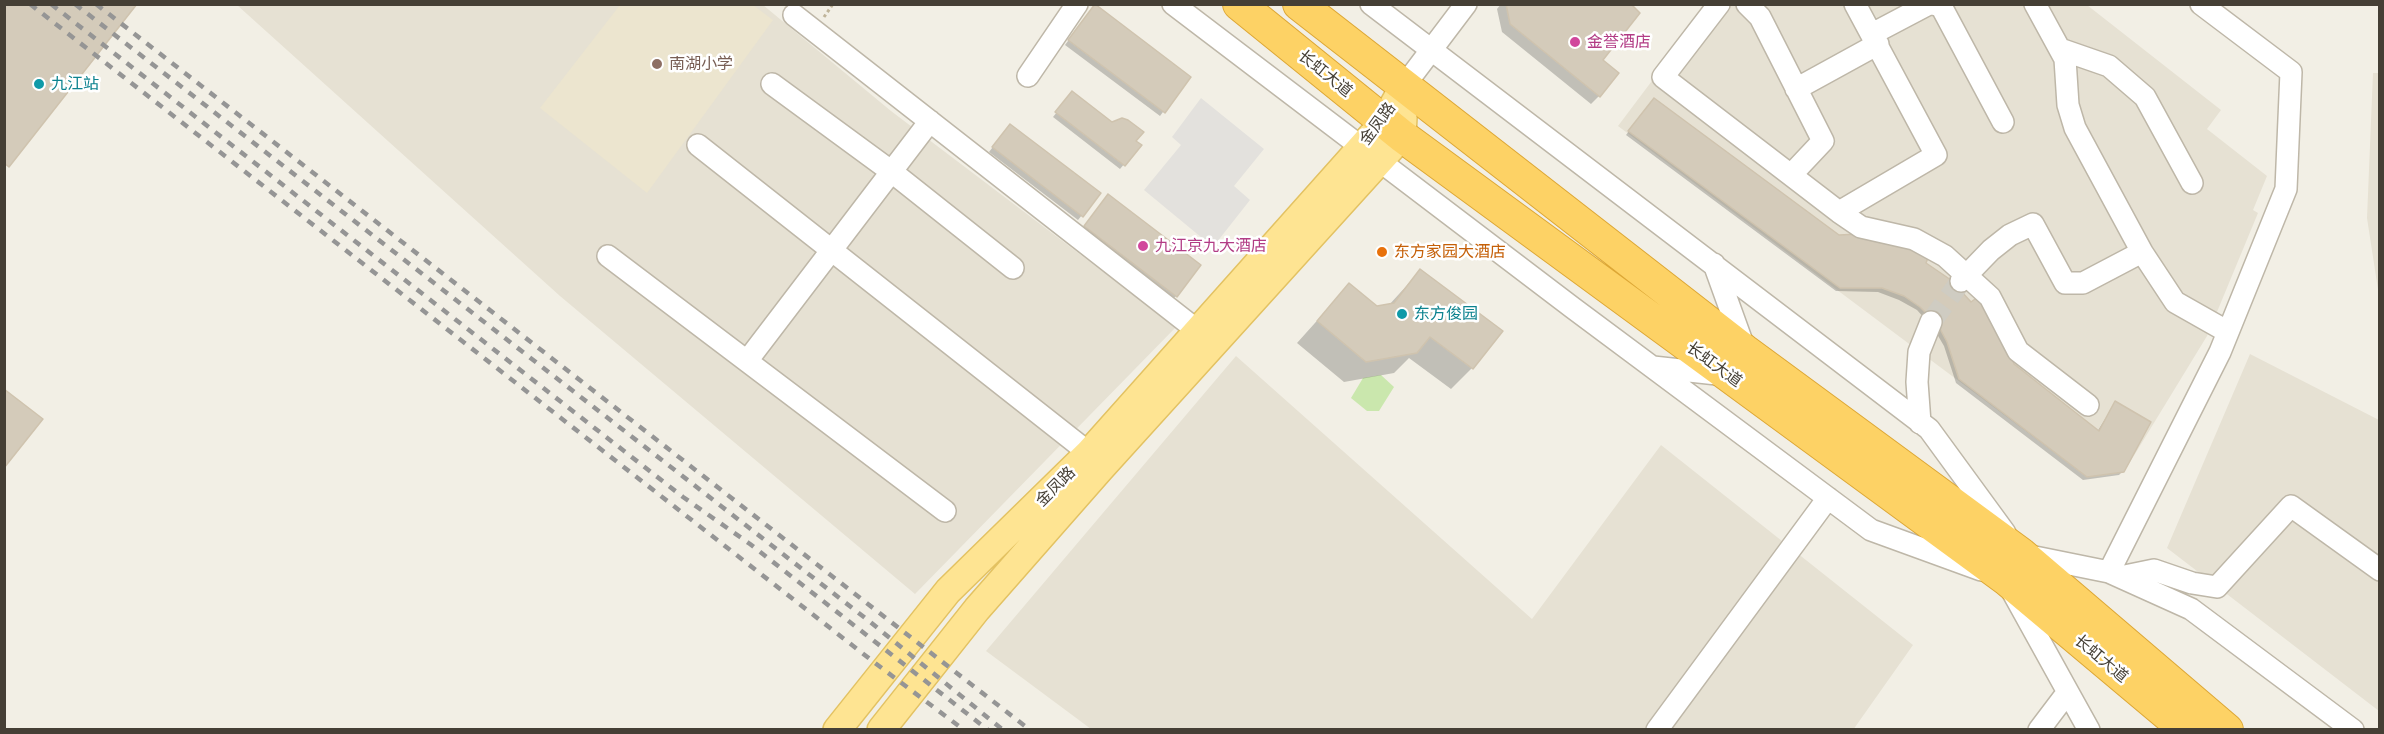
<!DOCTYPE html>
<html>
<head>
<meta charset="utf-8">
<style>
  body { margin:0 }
  #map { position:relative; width:2384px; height:734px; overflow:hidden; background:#f2efe5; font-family:Karla,sans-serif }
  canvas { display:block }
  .frame { position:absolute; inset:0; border:6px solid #453f35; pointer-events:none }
</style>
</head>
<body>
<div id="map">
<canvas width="2384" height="734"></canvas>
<div class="frame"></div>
</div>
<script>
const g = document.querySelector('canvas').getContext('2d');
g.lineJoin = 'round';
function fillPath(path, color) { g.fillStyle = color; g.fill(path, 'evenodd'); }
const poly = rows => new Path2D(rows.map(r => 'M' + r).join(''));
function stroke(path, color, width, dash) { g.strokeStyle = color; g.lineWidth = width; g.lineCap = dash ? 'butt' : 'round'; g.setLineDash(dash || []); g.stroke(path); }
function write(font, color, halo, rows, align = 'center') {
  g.font = font + ' Karla,"Noto Sans SC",sans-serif'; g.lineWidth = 5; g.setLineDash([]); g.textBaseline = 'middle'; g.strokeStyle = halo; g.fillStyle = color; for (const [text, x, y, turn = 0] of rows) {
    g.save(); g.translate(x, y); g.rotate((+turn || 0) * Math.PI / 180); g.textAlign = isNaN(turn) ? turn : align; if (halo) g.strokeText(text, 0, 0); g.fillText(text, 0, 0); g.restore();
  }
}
fillPath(poly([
  [237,5,763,5,891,111,1176,327,915,594,560,296],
  [1709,5,2087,5,2221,110,2207,129,2267,176,2253,210,2258,213,2207,336,2124,472,2087,477,1618,126],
  [2373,73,2379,73,2379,296,2367,218],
  [2250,354,2379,420,2379,711,2167,548],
  [1236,356,1532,619,1661,445,1913,645,1853,730,1091,729,986,651]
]), '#e6e1d3');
fillPath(poly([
  [620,5,753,5,773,20,647,193,540,108]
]), '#ece5cf');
fillPath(poly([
  [1381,375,1394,387,1379,411,1367,411,1351,398,1363,378]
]), '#cae7ad');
fillPath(poly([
  [1201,98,1264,149,1234,186,1250,200,1213,247,1144,190,1181,145,1172,137]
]), '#e3e1dd');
fillPath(poly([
  [1501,4,1629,4,1601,60,1599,96,1591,104,1502,32,1497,9],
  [1091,10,1189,77,1160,116,1065,45],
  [1069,97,1140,145,1120,169,1053,117],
  [1650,104,1838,236,1924,263,2013,365,2097,432,2115,403,2123,471,2119,475,2083,480,1956,383,1944,346,1934,329,1917,310,1899,300,1878,292,1836,291,1626,135],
  [1006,130,1099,194,1078,220,989,152],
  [1108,196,1176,296,1168,304,1077,235],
  [1420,271,1472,368,1451,389,1409,358,1394,373,1344,382,1297,343,1349,285,1377,308,1389,305]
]), '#0003');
const building = poly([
  [4,4,137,4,9,167,4,163,4,4],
  [1095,4,1191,77,1165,113,1068,40,1095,4],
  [1506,4,1631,4,1640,13,1603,60,1619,73,1600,97,1510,24,1506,4],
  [1072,91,1112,122,1122,118,1128,120,1144,132,1136,141,1142,145,1125,166,1055,112,1072,91],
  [1654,98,1839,235,1860,234,1931,250,1926,263,1951,280,1971,302,1982,294,2008,344,2014,364,2099,431,2115,401,2151,422,2124,472,2087,477,1959,379,1947,342,1938,325,1920,307,1904,296,1882,288,1840,288,1628,131,1654,98],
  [1010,124,1101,193,1083,217,992,147,1010,124],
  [1108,194,1201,265,1177,297,1084,226,1108,194],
  [1420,269,1503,331,1473,369,1430,337,1417,353,1366,362,1317,321,1349,283,1377,306,1394,303,1420,269],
  [4,389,43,419,4,468,4,389]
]);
fillPath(building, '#d4cbba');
stroke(building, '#cfc3ae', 1.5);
stroke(poly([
  [1931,322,1961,281]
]), '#cfccc2', 21, [21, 10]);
const minor = poly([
  [1173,4,1573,308,1871,530,1981,570],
  [1371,4,1929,429,2005,533],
  [1719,4,1663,77,1839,212],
  [1747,4,1760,17,1823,141,1791,175],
  [1855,4,1936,155,1839,212,1861,227,1914,239,1945,256,1990,297,2018,351,2088,405],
  [1933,4,1941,6,2003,122],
  [794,15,1198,331],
  [1872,34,1929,4],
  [2060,49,2109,66,2145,97,2192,183],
  [1028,76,1077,4],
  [772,84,892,172,1013,268],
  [1404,86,1466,4],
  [1796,89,1878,44],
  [698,145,1089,453],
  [2142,252,2175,302,2228,332],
  [608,256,945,511],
  [1714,264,1745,350],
  [1961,281,1991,250,2010,235,2033,224,2065,283,2083,283,2142,252,2075,128,2068,105,2065,59,2035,4],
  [747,361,930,121],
  [1653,367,1726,375],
  [1920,423,1917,382,1919,352,1931,322],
  [2025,555,2109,572,2191,609,2353,730],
  [2109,572,2220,352,2286,189,2291,72,2201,4],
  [2120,577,2154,570,2192,583,2217,587,2291,506,2380,570],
  [2012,591,2089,730],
  [1657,730,1828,498],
  [2039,730,2067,693]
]);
const major = poly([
  [837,730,948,591,1089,453,1384,122,1404,86],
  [881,730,977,609,1100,469,1402,136,1403,117]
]);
const highway = poly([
  [1239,4,1402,136,2006,579,2186,730],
  [1299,4,1745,351,2021,554,2227,730]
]);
stroke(minor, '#beb7a8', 24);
stroke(major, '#e3c262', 30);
stroke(highway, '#dda735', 34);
stroke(poly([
  [824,17,833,4]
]), '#bfb499', 3, [3, 3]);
stroke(minor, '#fff', 21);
stroke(major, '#fee492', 27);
stroke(highway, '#fdd265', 32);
stroke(poly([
  [30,4,875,663,964,730],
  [51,4,683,497,750,544,988,730],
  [75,4,869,621,1003,730],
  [96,4,1030,730]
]), '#959595', 4.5, [8, 8]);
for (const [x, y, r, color] of [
  [1575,42,6,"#d1479c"],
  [657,64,6,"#8d6e63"],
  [39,84,6,"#0f9aa8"],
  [1143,246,6,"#d1479c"],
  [1382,252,6,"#e8710a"],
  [1402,314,6,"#0f9aa8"]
]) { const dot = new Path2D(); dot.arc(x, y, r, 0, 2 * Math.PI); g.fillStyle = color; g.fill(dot); stroke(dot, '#fff', 2); }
write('16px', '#b23c85', '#fff', [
  ["金誉酒店",1587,42],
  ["九江京九大酒店",1155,246]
], 'left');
write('16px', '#785e54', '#fff', [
  ["南湖小学",669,64]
], 'left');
write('16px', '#453f35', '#fff', [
  ["长虹大道",1325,74,39],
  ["金凤路",1378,124,-54],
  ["长虹大道",1714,365,36],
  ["金凤路",1056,487,-45],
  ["长虹大道",2101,659,40]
]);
write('16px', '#0d838f', '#fff', [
  ["九江站",51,84],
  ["东方俊园",1414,314]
], 'left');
write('16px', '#c56008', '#fff', [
  ["东方家园大酒店",1394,252]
], 'left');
</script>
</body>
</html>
